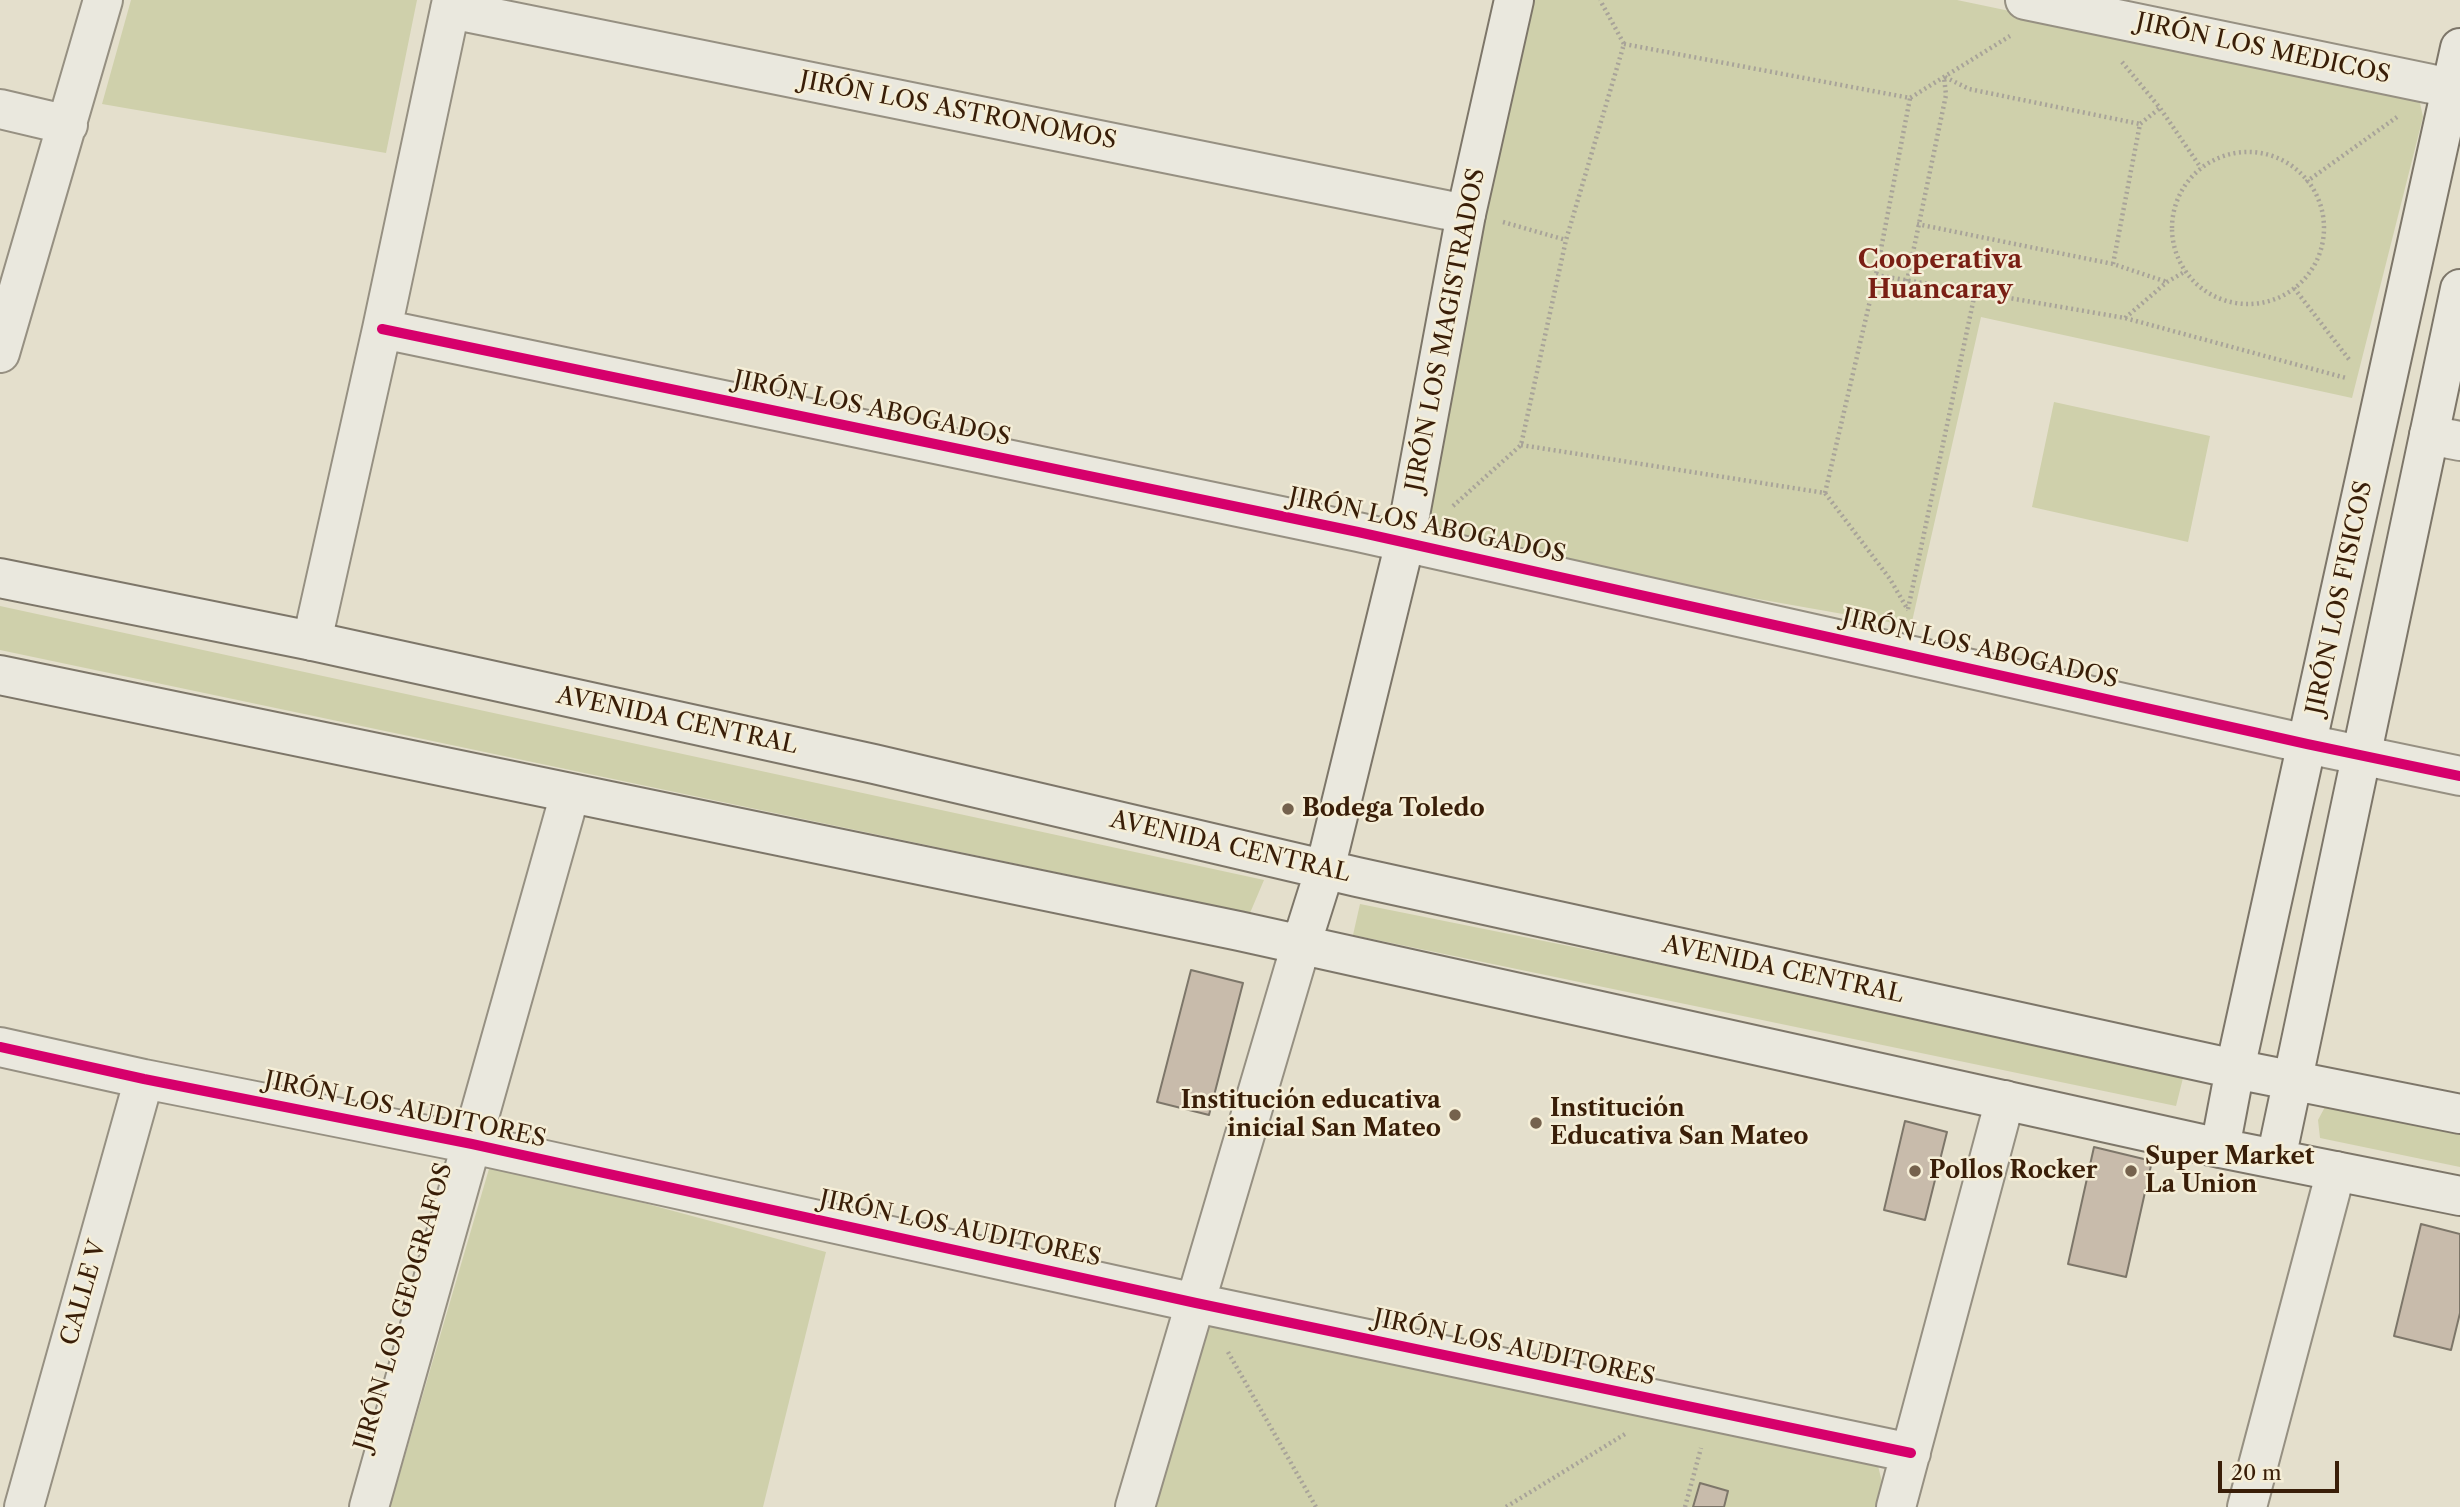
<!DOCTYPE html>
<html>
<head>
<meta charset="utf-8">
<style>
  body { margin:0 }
  #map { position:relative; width:2460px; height:1507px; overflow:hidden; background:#e4dfcc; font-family:"Libre Caslon Text",serif }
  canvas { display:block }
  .scale { position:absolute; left:2218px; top:1461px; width:121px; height:32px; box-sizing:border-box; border:4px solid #391e08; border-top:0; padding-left:9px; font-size:21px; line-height:24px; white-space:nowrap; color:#391e08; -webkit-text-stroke:5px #f5eed7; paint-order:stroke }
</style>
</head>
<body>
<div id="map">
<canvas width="2460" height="1507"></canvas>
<div class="scale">20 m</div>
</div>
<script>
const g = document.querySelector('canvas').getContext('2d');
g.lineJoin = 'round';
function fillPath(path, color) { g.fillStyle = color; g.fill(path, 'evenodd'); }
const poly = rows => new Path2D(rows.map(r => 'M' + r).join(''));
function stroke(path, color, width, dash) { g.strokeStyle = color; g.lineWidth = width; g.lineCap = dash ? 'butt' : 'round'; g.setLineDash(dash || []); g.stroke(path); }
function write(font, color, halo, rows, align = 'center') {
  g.font = font + ' "Libre Caslon Text",serif'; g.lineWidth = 5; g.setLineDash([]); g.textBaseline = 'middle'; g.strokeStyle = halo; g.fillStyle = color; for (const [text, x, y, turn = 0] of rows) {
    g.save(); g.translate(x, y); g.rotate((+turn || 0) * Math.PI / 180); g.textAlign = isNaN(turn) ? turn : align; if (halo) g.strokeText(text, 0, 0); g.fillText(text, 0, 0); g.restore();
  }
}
fillPath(poly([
  [131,0,417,0,386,153,102,104],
  [1532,0,1957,0,2408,94,2420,103,2423,117,2352,398,1981,317,1911,626,1446,544,1428,538,1419,493],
  [2054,402,2210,436,2188,542,2032,507],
  [0,606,1264,880,1250,913,0,650],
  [1360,904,2185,1070,2176,1106,1353,935],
  [2326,1105,2460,1129,2460,1167,2320,1138,2318,1120],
  [491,1162,826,1252,763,1507,390,1507],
  [1209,1326,1861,1457,1878,1466,1882,1482,1875,1507,1152,1507,1201,1338]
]), '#cfd0ab');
const building = poly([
  [1191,970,1243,983,1209,1115,1157,1102,1191,970],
  [1905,1121,1947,1132,1925,1220,1884,1210,1905,1121],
  [2094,1147,2152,1161,2126,1277,2068,1264,2094,1147],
  [2421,1224,2460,1234,2460,1313,2451,1350,2394,1336,2421,1224],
  [1700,1483,1728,1491,1724,1507,1693,1507,1700,1483]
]);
fillPath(building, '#c8bbab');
stroke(building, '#7d7669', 2);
const street = poly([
  [2025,0,2460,90],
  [450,9,1466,214],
  [0,109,68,125],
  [382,329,1358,532,2307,744,2460,776],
  [0,353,103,0],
  [2429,435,2460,441],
  [312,641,382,329,452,0],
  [0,1047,144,1079,472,1144,1196,1303,1911,1453],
  [24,1507,144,1079],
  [369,1507,570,794],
  [1135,1507,1301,945],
  [1896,1507,2005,1100],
  [2247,1507,2336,1171]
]);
const secondary = poly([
  [0,578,312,641,874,764,1357,877,2235,1069,2460,1114],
  [0,675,1239,931,2220,1148,2460,1196],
  [1301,945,1325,869,1405,542,1466,214,1514,0],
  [2220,1148,2235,1069,2460,48],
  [2276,1159,2460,289]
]);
stroke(street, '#969082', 42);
stroke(secondary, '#7d7669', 42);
stroke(poly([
  [1624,44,1910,98,2010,36],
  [2122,62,2160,108,2201,168],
  [1945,77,1969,89,2140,124],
  '2172 228a76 76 0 1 1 152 0a76 76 0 1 1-152 0Z',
  [2306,182,2397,117],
  [1503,222,1566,240],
  [1917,224,2113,264,2167,282],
  [2113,264,2140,124,2160,108],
  [1876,275,2125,318,2346,378],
  [1907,281,1946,95,1944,77],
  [2294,288,2351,362],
  [2125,318,2167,282,2186,271],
  [1521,445,1825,493,1890,579,1908,610],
  [1825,493,1876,275,1910,98],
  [1453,506,1521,445,1566,240,1624,44,1600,0],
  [1908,609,1975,293],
  [1228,1352,1316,1507],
  [1506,1507,1625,1434],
  [1685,1507,1701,1448]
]), '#a8a399', 4.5, [2, 3.5]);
stroke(street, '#eae8de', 38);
stroke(secondary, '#eae8de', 38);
stroke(poly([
  [382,329,1358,532,2307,744,2460,776],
  [0,1047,144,1079,472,1144,1196,1303,1911,1453]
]), '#d6006c', 10);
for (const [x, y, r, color] of [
  [1288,809,7,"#75624d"],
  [1455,1115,7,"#75624d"],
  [1536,1123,7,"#75624d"],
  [1915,1171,7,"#75624d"],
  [2131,1171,7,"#75624d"]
]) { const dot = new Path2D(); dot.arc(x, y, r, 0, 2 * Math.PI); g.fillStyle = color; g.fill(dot); stroke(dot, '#f5eed7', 2.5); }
write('24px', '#391e08', '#f5eed7', [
  ["JIRÓN LOS MEDICOS",2263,49,12],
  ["JIRÓN LOS ASTRONOMOS",958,111,11],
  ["JIRÓN LOS MAGISTRADOS",1446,330,-79],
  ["JIRÓN LOS ABOGADOS",872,409,12],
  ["JIRÓN LOS ABOGADOS",1427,526,12],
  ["JIRÓN LOS FISICOS",2340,598,-78],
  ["JIRÓN LOS ABOGADOS",1980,649,13],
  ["AVENIDA CENTRAL",677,721,12],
  ["AVENIDA CENTRAL",1230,847,13],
  ["AVENIDA CENTRAL",1783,970,12],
  ["JIRÓN LOS AUDITORES",405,1110,12],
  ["JIRÓN LOS AUDITORES",960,1229,12],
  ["CALLE V",84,1293,-74],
  ["JIRÓN LOS GEOGRAFOS",404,1307,-74],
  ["JIRÓN LOS AUDITORES",1514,1348,12]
]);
write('bold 24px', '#391e08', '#f5eed7', [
  ["Bodega Toledo",1302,809],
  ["Institución educativa",1441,1101,"right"],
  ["inicial San Mateo",1441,1129,"right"],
  ["Institución",1550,1109],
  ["Educativa San Mateo",1550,1137],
  ["Super Market",2145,1157],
  ["La Union",2145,1185],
  ["Pollos Rocker",1929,1171]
], 'left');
write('bold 26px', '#7a1f14', '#f5eed7', [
  ["Cooperativa",1940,260],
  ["Huancaray",1940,290]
]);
</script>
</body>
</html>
